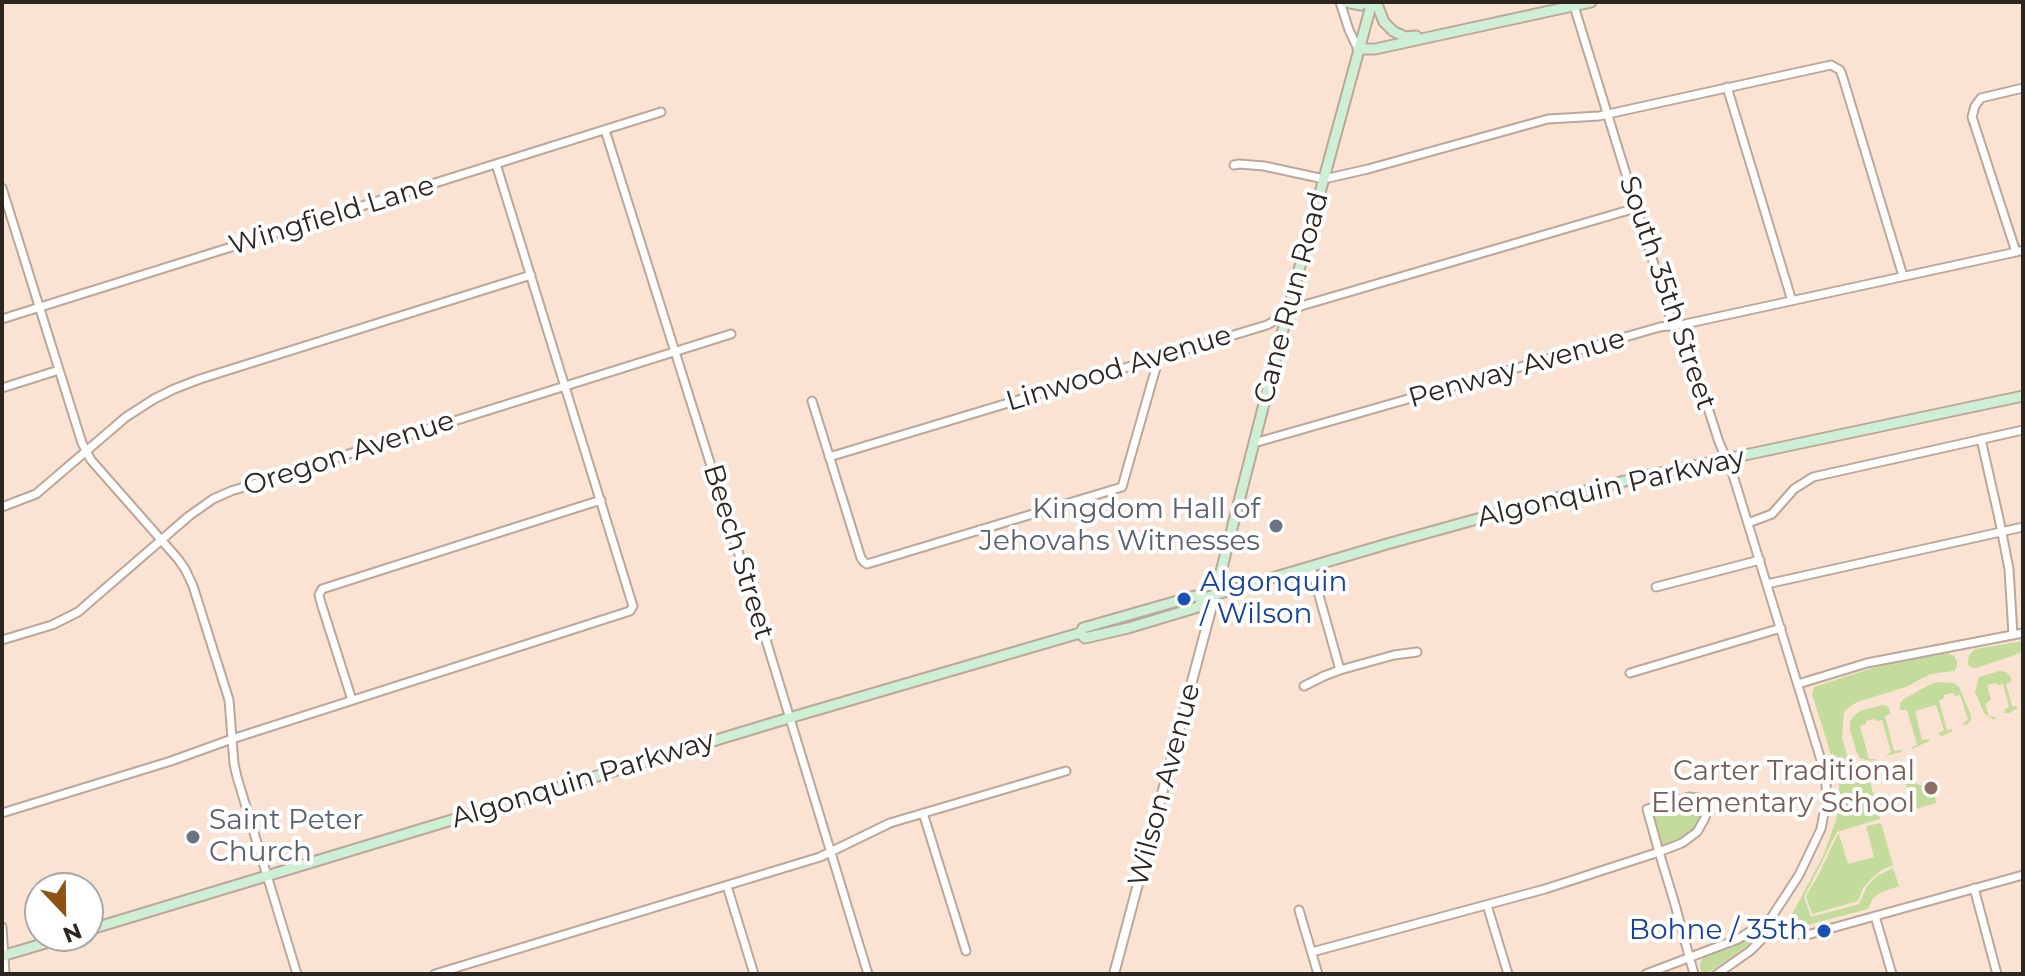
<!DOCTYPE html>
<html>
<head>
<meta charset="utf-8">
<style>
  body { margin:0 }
  #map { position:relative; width:2025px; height:976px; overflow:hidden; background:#fae3d3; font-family:Montserrat,sans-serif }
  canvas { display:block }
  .frame { position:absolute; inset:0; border:4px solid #2d251f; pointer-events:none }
  .north { position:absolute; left:24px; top:872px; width:80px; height:80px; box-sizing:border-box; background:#fff; border:2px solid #aba8a5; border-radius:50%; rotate:158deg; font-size:22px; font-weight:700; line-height:32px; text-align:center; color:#2d251f }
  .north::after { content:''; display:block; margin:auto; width:28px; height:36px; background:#8f5215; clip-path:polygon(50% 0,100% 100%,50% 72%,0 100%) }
</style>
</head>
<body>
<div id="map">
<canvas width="2025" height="976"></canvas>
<div class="frame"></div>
<div class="north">N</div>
</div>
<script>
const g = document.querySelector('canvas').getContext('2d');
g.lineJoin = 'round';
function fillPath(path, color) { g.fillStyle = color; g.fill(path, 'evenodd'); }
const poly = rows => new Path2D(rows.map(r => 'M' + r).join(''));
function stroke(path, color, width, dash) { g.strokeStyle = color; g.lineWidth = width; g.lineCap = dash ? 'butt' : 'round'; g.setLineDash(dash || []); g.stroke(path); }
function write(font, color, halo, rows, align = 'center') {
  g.font = font + ' Montserrat,sans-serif'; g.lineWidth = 8; g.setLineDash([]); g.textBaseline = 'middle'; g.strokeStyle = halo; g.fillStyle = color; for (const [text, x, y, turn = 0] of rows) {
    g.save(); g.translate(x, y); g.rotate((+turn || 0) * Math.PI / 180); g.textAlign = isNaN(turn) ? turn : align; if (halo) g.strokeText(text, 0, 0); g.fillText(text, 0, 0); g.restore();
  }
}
fillPath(poly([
  [2023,641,2023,652,1977,668,1971,667,1968,664,1969,655,1975,649],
  [1948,653,1954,656,1957,661,1957,667,1954,671,1930,674,1906,687,1857,702,1848,708,1844,713,1842,737,1848,759,1845,762,1836,762,1833,754,1831,755,1812,694,1814,687,1882,665],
  [1999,671,2006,672,2010,676,2012,681,2006,684,2012,706,2019,707,2009,713,2005,713,2004,710,2009,707,2003,684,1998,685,1996,683,1987,685,1991,700,1985,704,1989,716,1996,717,1994,720,1984,713,1975,692,1979,677],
  [1938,682,1954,683,1959,687,1971,715,1971,720,1967,725,1962,724,1968,720,1960,695,1955,696,1953,693,1944,695,1944,698,1939,701,1947,730,1952,729,1953,731,1942,736,1939,735,1938,733,1944,730,1936,705,1915,711,1922,740,1929,739,1929,741,1912,749,1911,748,1917,745,1907,710,1900,710,1900,703,1904,699,1931,684],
  [1882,705,1887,706,1890,710,1890,714,1885,716,1894,751,1900,750,1902,752,1885,756,1891,752,1882,720,1876,721,1874,719,1866,721,1866,724,1860,726,1869,759,1876,759,1873,761,1866,760,1860,758,1856,751,1850,729,1850,722,1854,716,1860,711],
  [1900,765,1905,766,1917,784,1934,789,1936,803,1916,809,1913,808,1901,768,1891,771,1890,767],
  [1868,774,1880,819,1837,832,1804,897,1811,917,1859,904,1867,886,1877,876,1893,868,1899,886,1882,892,1873,898,1868,909,1807,925,1793,925,1790,922,1790,918,1823,856,1836,820,1839,804,1839,783],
  [1692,801,1698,802,1703,811,1694,829,1681,839,1664,846,1661,845,1653,812],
  [1881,823,1893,865,1882,870,1870,880,1863,888,1858,901,1812,914,1806,896,1818,876,1837,836,1839,834,1848,864,1874,857,1866,826],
  [1762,930,1747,946,1711,971,1705,973,1700,970,1700,963,1703,957,1738,943]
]), '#c3dc9b');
const minor = poly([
  [1340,2,1349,30,1358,49],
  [1574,6,1673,326,1696,371,1719,442,1732,472,1825,773,1827,797,1821,829,1799,875,1771,918,1764,937,1750,951,1717,974],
  [1727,87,1792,301],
  [2023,88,1981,98,1975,106,1972,117,2016,252,2023,250],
  [605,130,766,640,868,974],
  [1234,165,1239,164,1264,166,1324,179,1368,169,1548,119,1599,116,1831,65,1840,70,1843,78,1903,276],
  [2,188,82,443,91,460,178,559,185,569,193,586,229,700,234,764,237,777,297,974],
  [2,319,661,112],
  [2,388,59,370],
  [812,401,861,558,864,562,867,564,1122,487,1159,357],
  [1981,439,2000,523,2009,569,2013,635],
  [1254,443,1660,327,1685,324,2016,252],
  [829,457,1267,325,1301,306,1636,208],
  [2,507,36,494,126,417,154,399,174,389,200,379,531,275],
  [1748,523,1772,514,1794,489,1813,477,2023,430],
  [1311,567,1340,670],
  [1767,584,2023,527],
  [1656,587,1760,560],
  [2,640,52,625,78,612,189,516,213,499,231,491,731,334],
  [1630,673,1781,628],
  [1798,684,1867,663,2023,633],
  [1304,686,1324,676,1340,670,1394,655,1417,652],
  [352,700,321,603,319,595,322,589,601,500],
  [2,813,171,761,232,739,630,611,633,606,632,603,496,164],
  [923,813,966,951],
  [727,886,754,974],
  [1974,888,1997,974],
  [1487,905,1508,974],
  [1299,910,1318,974],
  [1875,916,1892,974],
  [1771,918,1786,933,1807,935,2023,875],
  [2,927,5,974],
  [1312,952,1545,889,1659,852,1682,843,1697,832,1705,818,1707,810,1705,806,1698,798,1689,797,1647,809,1659,852,1674,901,1694,974],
  [435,974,820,857,890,823,1066,771],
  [1646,974,1738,939,1770,919]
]);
const tertiary = poly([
  [1114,974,1215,595]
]);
const secondary = poly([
  [1345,2,1361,5,1366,2],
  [1376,2,1384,22,1393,31,1405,37,1416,36],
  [1358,49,1375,49,1591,2],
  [1215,595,1287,314,1372,2],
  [1080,633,1085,638,1128,628,1198,607,1204,598],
  [88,930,789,718,1080,633,1083,628,1195,596,1204,598,1387,544,1524,506,1641,477,2023,396],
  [2,956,69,936]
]);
stroke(minor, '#bda798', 11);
stroke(tertiary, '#bda798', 12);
stroke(secondary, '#bda798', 13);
stroke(minor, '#fff', 7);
stroke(tertiary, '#fff', 8);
stroke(secondary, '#ccefd6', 9);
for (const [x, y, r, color] of [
  [1276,526,8,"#6b7280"],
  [1184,599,8,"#1a4fb4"],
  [1931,788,8,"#8d6e63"],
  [193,837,8,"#6b7280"],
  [1824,931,8,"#1a4fb4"]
]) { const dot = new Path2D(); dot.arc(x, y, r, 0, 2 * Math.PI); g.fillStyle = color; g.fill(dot); stroke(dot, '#fff', 3); }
write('28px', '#2d251f', '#fff', [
  ["Wingfield Lane",332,216,-17],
  ["South 35th Street",1667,293,71],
  ["Cane Run Road",1292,298,-75],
  ["Linwood Avenue",1119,369,-17],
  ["Penway Avenue",1517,369,-16],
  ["Oregon Avenue",349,454,-18],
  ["Algonquin Parkway",1611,488,-13],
  ["Beech Street",738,552,73],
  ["Algonquin Parkway",583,780,-17],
  ["Wilson Avenue",1165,785,-75]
]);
write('28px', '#5b616d', '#fff', [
  ["Kingdom Hall of",1260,510],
  ["Jehovahs Witnesses",1260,542],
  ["Saint Peter",209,821,"left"],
  ["Church",209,853,"left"]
], 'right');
write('28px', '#164399', '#fff', [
  ["Algonquin",1200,583],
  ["/ Wilson",1200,615],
  ["Bohne / 35th",1808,931,"right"]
], 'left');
write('28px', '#785e54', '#fff', [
  ["Carter Traditional",1915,772],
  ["Elementary School",1915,804]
], 'right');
</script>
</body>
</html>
